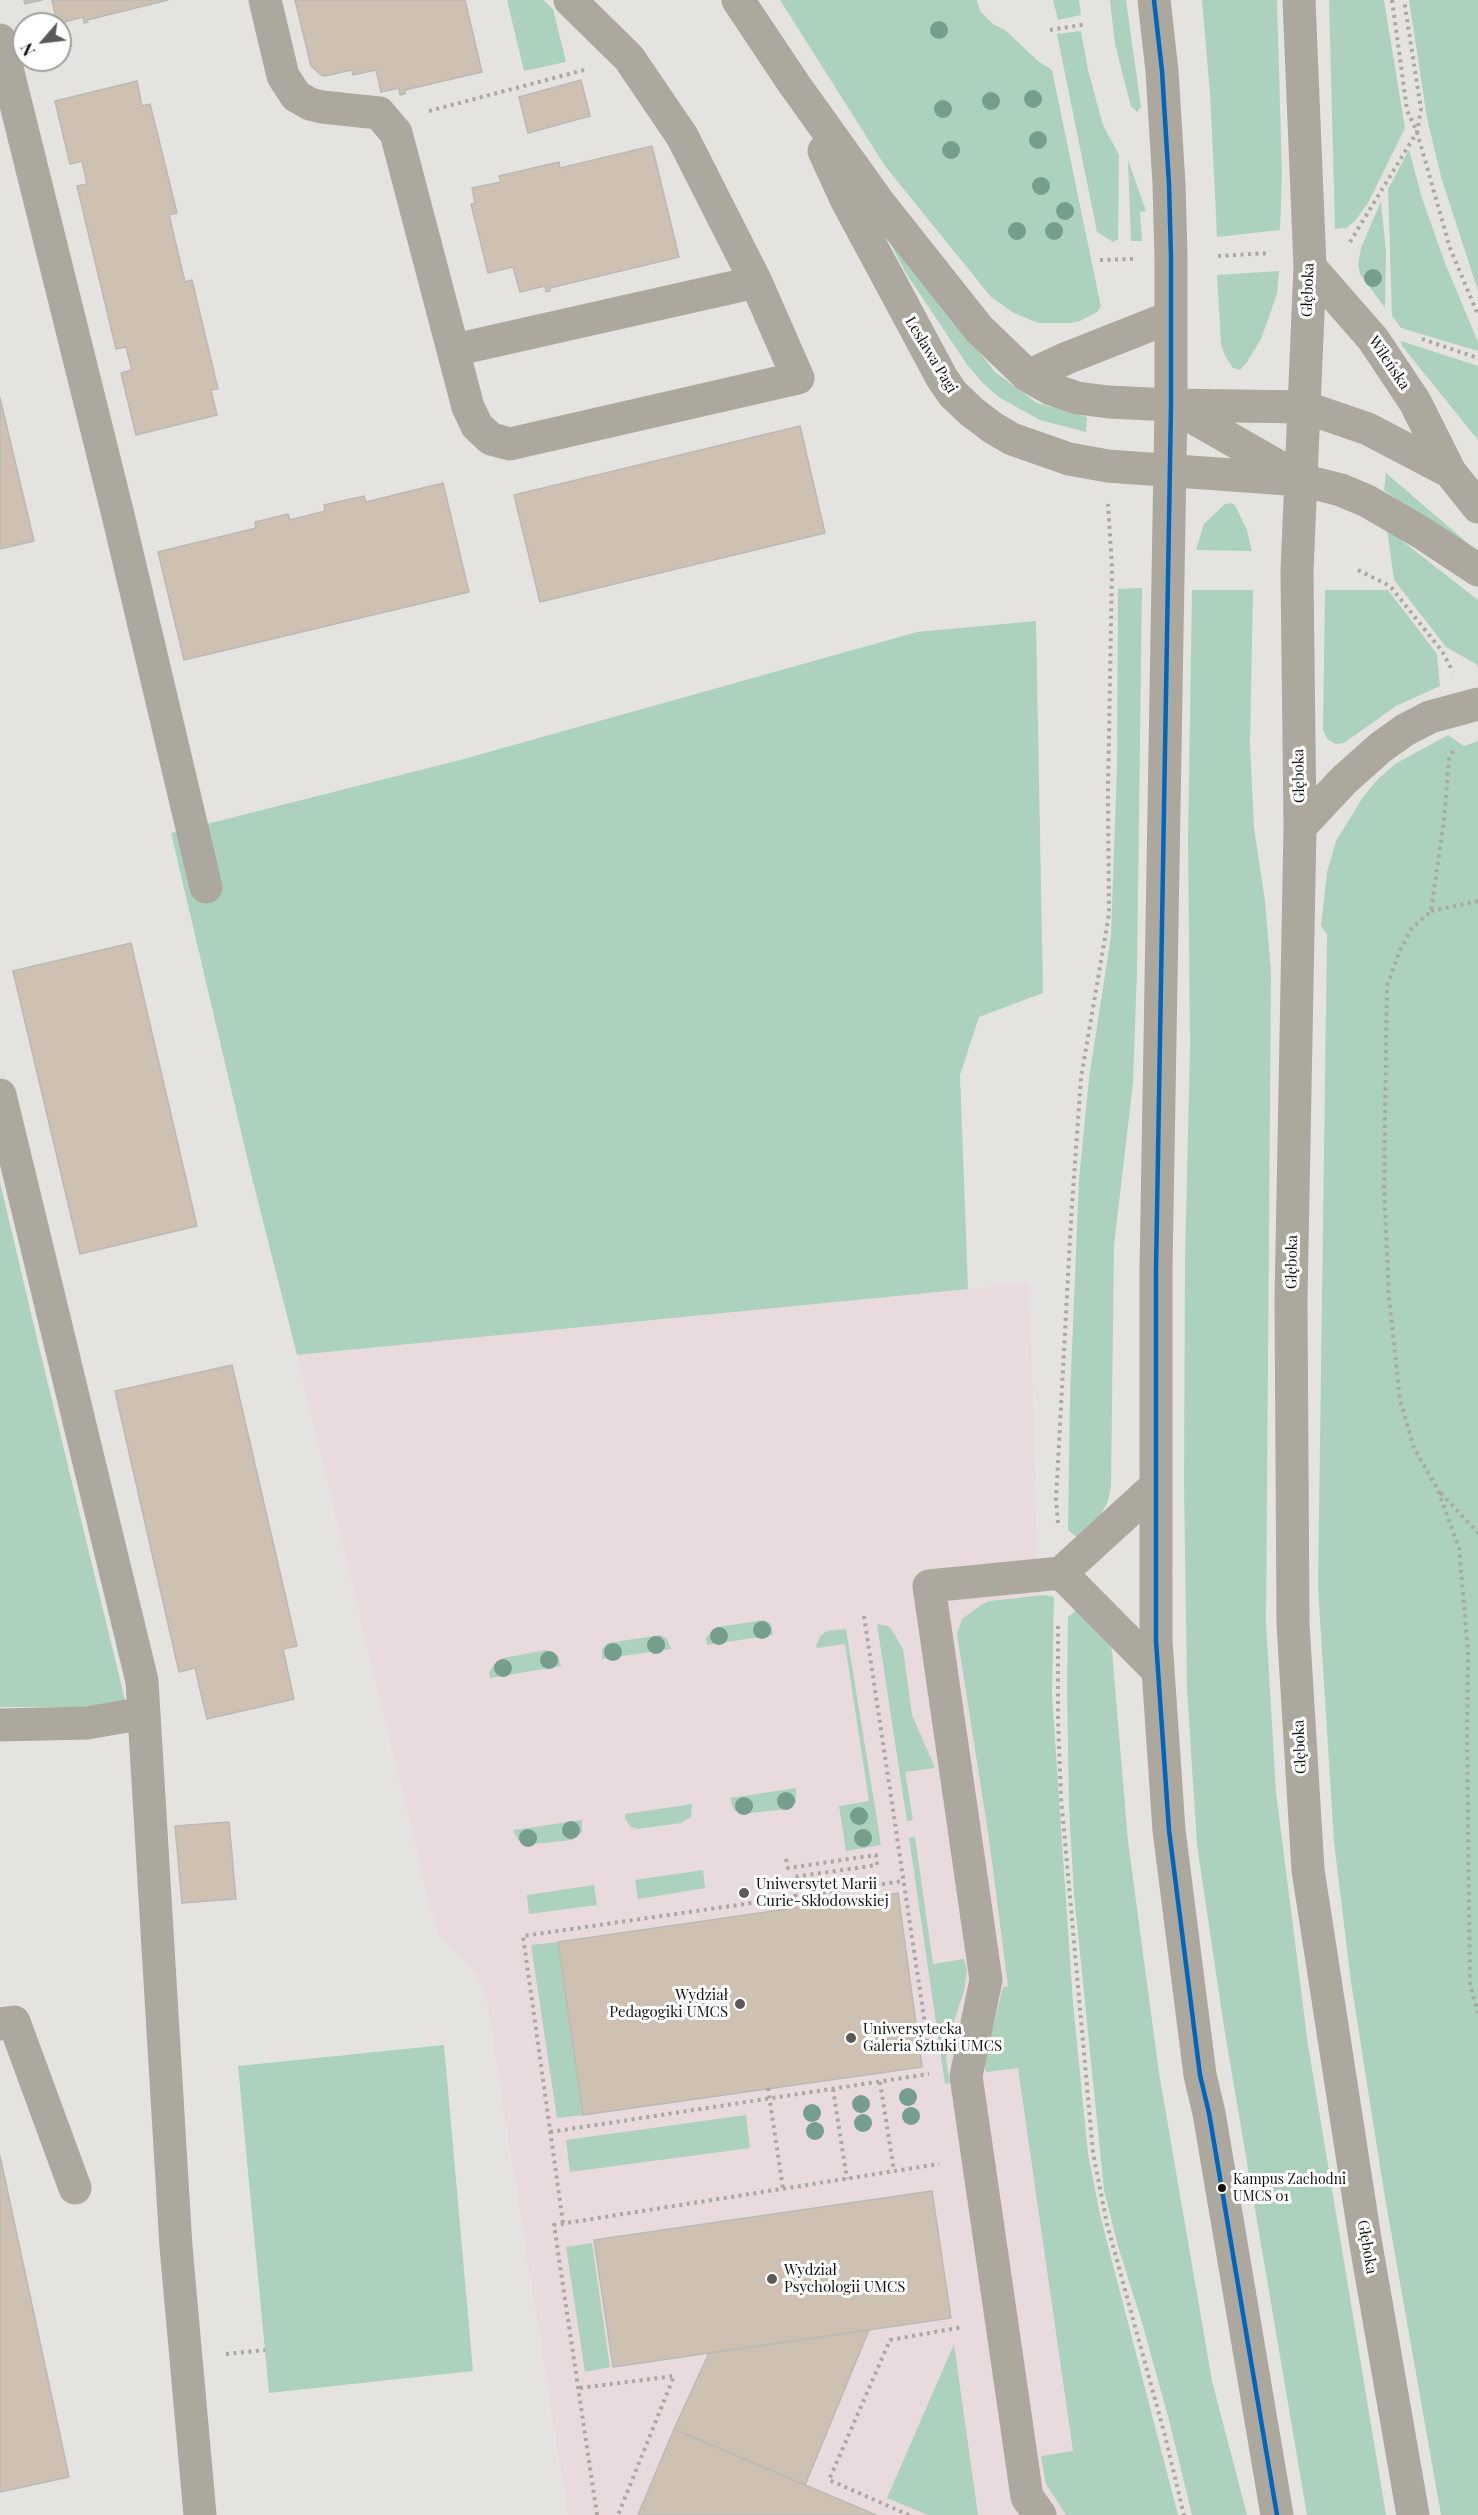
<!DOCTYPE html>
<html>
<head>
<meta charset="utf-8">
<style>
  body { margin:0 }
  #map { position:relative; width:1478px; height:2515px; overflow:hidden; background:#e5e3e0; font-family:"Playfair Display",serif }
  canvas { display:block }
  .north { position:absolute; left:12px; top:12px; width:60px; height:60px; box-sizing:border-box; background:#fff; border:2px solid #a0a09f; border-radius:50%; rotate:242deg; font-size:16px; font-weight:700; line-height:24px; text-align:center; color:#12110f }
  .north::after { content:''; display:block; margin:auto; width:21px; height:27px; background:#5c5a58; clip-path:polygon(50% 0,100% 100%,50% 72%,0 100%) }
</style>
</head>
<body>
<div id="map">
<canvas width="1478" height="2515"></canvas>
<div class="north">N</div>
</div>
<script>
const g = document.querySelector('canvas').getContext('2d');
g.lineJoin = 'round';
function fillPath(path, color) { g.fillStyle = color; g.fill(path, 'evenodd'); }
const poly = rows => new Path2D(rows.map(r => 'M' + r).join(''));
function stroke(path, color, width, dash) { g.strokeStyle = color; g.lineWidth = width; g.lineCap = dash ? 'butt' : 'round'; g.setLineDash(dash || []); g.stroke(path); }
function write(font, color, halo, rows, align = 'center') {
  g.font = font + ' "Playfair Display",serif'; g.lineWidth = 6; g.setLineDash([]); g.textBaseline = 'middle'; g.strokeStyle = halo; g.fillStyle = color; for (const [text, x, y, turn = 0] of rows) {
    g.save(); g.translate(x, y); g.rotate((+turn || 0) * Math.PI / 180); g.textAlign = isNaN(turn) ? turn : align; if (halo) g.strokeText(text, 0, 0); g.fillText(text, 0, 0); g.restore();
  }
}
fillPath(poly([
  [1029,1283,1043,1718,1088,2154,1166,2515,568,2515,486,1996,478,1976,439,1937,434,1922,297,1355]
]), '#e9dadd');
fillPath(poly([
  [507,0,543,0,553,9,566,62,524,71],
  [780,0,977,0,980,11,993,24,1005,30,1038,61,1052,70,1101,307,1097,312,1080,321,1071,323,1038,323,1014,313,991,297,885,166],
  [1053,0,1079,0,1081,15,1058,20],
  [1110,0,1126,0,1141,107,1137,112,1131,106,1122,72,1115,44],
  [1202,0,1277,0,1282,174,1280,230,1217,237,1210,94],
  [1329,0,1384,0,1405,128,1368,203,1355,221,1346,228,1335,229],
  [1409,0,1478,0,1478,291,1441,177,1427,118],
  [1081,31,1088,70,1103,125,1119,155,1118,239,1113,242,1097,232,1057,34],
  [1409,150,1422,198,1445,263,1478,342,1478,351,1401,328,1392,316,1388,189],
  [1128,160,1146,211,1140,212,1142,241,1131,241],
  [1381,201,1386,252,1385,308,1360,274,1358,265,1361,248],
  [891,245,896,246,995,372,1037,403,1087,417,1086,432,1040,420,1000,398,984,384,968,366,907,275],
  [1279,271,1277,294,1261,339,1247,362,1240,370,1233,368,1225,356,1221,344,1217,275],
  [1401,341,1478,366,1478,440,1402,346],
  [1386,473,1478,552,1478,561,1384,490],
  [1231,503,1235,505,1247,530,1252,551,1196,550,1204,524,1225,504],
  [1387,529,1478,600,1478,668,1476,664,1446,647,1394,580],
  [1142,588,1137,970,1133,1083,1114,1245,1111,1486,1108,1501,1099,1518,1079,1539,1068,1530,1070,1396,1079,1180,1089,1078,1111,936,1117,765,1118,589],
  [1192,590,1253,590,1250,744,1254,827,1265,901,1271,972,1266,1623,1276,1792,1308,2045,1386,2515,1307,2515,1224,2027,1197,1845,1187,1689,1184,1482,1185,1262,1190,1045,1188,840],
  [1325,590,1388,590,1437,654,1440,686,1396,706,1344,743,1336,744,1327,739,1323,729],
  [1036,621,1043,993,979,1017,960,1075,968,1289,297,1355,251,1174,171,833,460,760,917,632],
  [1448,735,1464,746,1478,741,1478,2515,1441,2515,1384,2192,1351,1982,1334,1842,1318,1587,1327,934,1321,926,1327,872,1336,841,1363,797,1378,779,1395,764],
  [0,1182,39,1347,125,1700,85,1707,0,1707],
  [1045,1595,1054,1597,1052,1695,1073,2003,1088,2154,1100,2215,1178,2515,1066,2515,1046,2484,1041,2456,1073,2451,1018,2068,986,2072,984,2063,1003,1987,1008,1986,989,1839,957,1634,962,1619,981,1605,989,1601],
  [1080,1607,1109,1639,1112,1651,1128,1841,1159,2073,1212,2381,1247,2515,1192,2515,1170,2424,1143,2326,1118,2246,1104,2190,1074,1894,1069,1806,1067,1689,1068,1617],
  [765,1620,771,1624,773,1635,707,1645,706,1638,717,1627],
  [877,1624,888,1626,892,1630,903,1649,912,1715,935,1768,905,1772,913,1820,907,1821],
  [846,1629,881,1845,846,1851,839,1806,869,1801,845,1644,817,1648,816,1645,821,1635,827,1631],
  [661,1635,667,1639,671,1649,602,1659,602,1649,608,1643],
  [546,1650,558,1656,561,1666,490,1678,489,1672,494,1664,503,1658],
  [796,1788,796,1802,789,1809,740,1814,735,1811,732,1805,730,1798],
  [692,1804,691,1817,681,1823,637,1829,631,1827,625,1819,625,1814],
  [582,1820,582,1832,572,1840,526,1845,518,1840,513,1830],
  [915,1837,933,1964,964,1959,967,1970,964,1991,949,2036,946,2059,950,2083,945,2084,909,1838],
  [703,1870,705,1888,638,1899,635,1880],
  [594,1885,597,1905,529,1914,527,1895],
  [558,1942,583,2115,557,2118,531,1945],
  [444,2045,473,2371,269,2393,238,2066],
  [746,2115,750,2148,570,2172,566,2140],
  [592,2243,610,2367,585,2372,566,2247],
  [954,2344,978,2515,928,2515,887,2498]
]), '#acd2be');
const building = poly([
  [24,0,42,0,25,4,24,0],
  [52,0,168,0,87,20,88,22,84,23,83,17,57,24,52,0],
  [295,0,465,0,482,72,405,90,405,94,400,95,399,88,381,92,376,70,353,75,352,70,325,76,321,75,311,66,295,0],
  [581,80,590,116,528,133,519,97,581,80],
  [137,81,142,106,150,104,177,213,169,215,185,282,192,280,218,389,211,390,217,415,136,435,121,373,132,370,126,347,116,349,77,186,87,184,82,161,70,164,55,101,137,81],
  [652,146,679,257,550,288,550,291,546,292,545,286,520,292,513,267,488,273,471,204,475,203,472,188,501,182,499,176,559,162,560,168,652,146],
  [0,398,34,541,0,549,0,398],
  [800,426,825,533,540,602,514,495,800,426],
  [443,483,469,592,184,660,158,552,256,528,255,522,288,514,290,520,325,511,324,505,364,496,366,502,443,483],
  [131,943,197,1226,80,1254,13,971,131,943],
  [232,1365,297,1646,283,1649,294,1699,207,1719,195,1668,179,1672,115,1391,232,1365],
  [229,1822,236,1899,182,1903,175,1826,229,1822],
  [898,1893,922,2067,583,2115,558,1942,898,1893],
  [0,2156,69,2477,0,2492,0,2156],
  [932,2191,951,2318,613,2367,594,2240,932,2191],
  [869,2330,805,2485,674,2429,709,2353,869,2330],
  [674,2429,805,2485,876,2515,638,2515,674,2429]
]);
fillPath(building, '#cec1b2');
stroke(building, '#bbb9b7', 1.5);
stroke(poly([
  [1392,0,1407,110,1417,132,1450,248,1478,315],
  [1050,30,1087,24],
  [429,111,584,70],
  [1350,242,1417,132,1421,109,1404,0],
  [1218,256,1270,253],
  [1100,260,1133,259],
  [1422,339,1478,358],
  [1358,570,1390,586,1442,651,1453,672],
  [1453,751,1449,759,1444,820,1431,911,1412,928,1399,952,1387,986,1384,1186,1389,1298,1400,1400,1414,1448,1438,1490,1459,1548,1468,1651,1467,1737,1470,1985,1478,2013],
  [1431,911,1478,901],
  [1441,1493,1478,1533],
  [1058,1523,1056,1500,1071,1220,1081,1078,1109,914,1108,792,1112,567,1108,504],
  [864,1616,929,2051],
  [1058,1626,1058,1720,1061,1797,1093,2153,1107,2224,1164,2432,1184,2515],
  [786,1859,788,1868,876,1855,877,1865,793,1877,796,1898],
  [880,2082,894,2171],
  [768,2088,783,2189],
  [833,2089,847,2179],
  [550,2132,929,2074],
  [563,2223,523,1936,904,1881],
  [226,2354,265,2350],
  [580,2388,674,2376,618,2515],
  [597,2515,554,2225,939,2164],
  [909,2515,829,2480,890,2340,963,2327]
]), '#aaa89f', 4, [3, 4.5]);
stroke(poly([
  [265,0,283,76,296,96,310,104,322,107,379,113,396,133,468,407,477,426,491,439,510,444,798,378,756,282,682,136,629,58,570,0],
  [738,0,794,84,880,204,979,329,1028,376,1051,389,1077,398,1109,402,1171,405,1304,407,1368,429,1450,472],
  [1154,0,1162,71,1169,184,1171,257,1171,405,1156,1270,1156,1641,1169,1830,1200,2075,1209,2113,1277,2515],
  [1299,0,1310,267,1297,571,1300,827,1291,1300,1293,1624,1308,1870,1365,2239,1413,2515],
  [0,40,118,515,206,887],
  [824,151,847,201,942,378,953,394,972,412,993,428,1012,439,1069,459,1108,466,1301,480,1341,490,1367,501,1422,533,1478,570],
  [1310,267,1373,339,1415,402,1450,472,1478,507],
  [454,350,756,282],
  [1028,376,1067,358,1171,317],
  [1173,406,1295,476],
  [1300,827,1344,780,1381,747,1405,730,1430,717,1478,704],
  [0,1095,142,1681,176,2247,200,2515],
  [1061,1573,1158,1671],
  [0,1725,87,1723,144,1713],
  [0,2024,14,2022,75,2188],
  [1040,2515,1027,2497,966,2076,986,1980,929,1586,1061,1573,1156,1486]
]), '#aca89d', 33);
stroke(poly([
  [1154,0,1162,71,1169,184,1171,257,1171,405,1156,1270,1156,1641,1169,1830,1200,2075,1209,2113,1277,2515]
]), '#0065bd', 4.5);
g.fillStyle = '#759e8c';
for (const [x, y] of [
  [939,30],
  [1033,99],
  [991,101],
  [943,109],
  [1038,140],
  [951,150],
  [1041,186],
  [1065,211],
  [1017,231],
  [1054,231],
  [1373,278],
  [762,1630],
  [719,1636],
  [656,1645],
  [613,1652],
  [549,1660],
  [503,1668],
  [786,1801],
  [744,1806],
  [859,1816],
  [571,1830],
  [528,1838],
  [863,1838],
  [908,2097],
  [861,2104],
  [812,2113],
  [911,2116],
  [863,2123],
  [815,2131]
]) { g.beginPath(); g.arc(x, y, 9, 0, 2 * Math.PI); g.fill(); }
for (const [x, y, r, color] of [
  [744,1893,6,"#5c5a58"],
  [740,2004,6,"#5c5a58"],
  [851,2038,6,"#5c5a58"],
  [1222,2188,5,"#12110f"],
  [772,2279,6,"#5c5a58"]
]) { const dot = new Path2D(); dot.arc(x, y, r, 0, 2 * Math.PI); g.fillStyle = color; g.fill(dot); stroke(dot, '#fff', 2); }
write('14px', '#12110f', '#fff', [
  ["Kampus Zachodni",1233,2180],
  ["UMCS 01",1233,2197]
], 'left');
write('15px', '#12110f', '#fff', [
  ["Głęboka",1308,290,-88],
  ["Lesława Pagi",931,355,59],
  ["Wileńska",1389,363,56],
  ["Głęboka",1299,776,-91],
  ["Głęboka",1292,1262,-89],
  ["Głęboka",1300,1747,-93],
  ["Głęboka",1367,2247,80]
]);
write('15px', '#12110f', '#fff', [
  ["Uniwersytet Marii",756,1884],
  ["Curie-Skłodowskiej",756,1901],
  ["Wydział",728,1995,"right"],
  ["Pedagogiki UMCS",728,2012,"right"],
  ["Uniwersytecka",863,2029],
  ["Galeria Sztuki UMCS",863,2046],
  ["Wydział",784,2270],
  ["Psychologii UMCS",784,2287]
], 'left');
</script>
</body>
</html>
